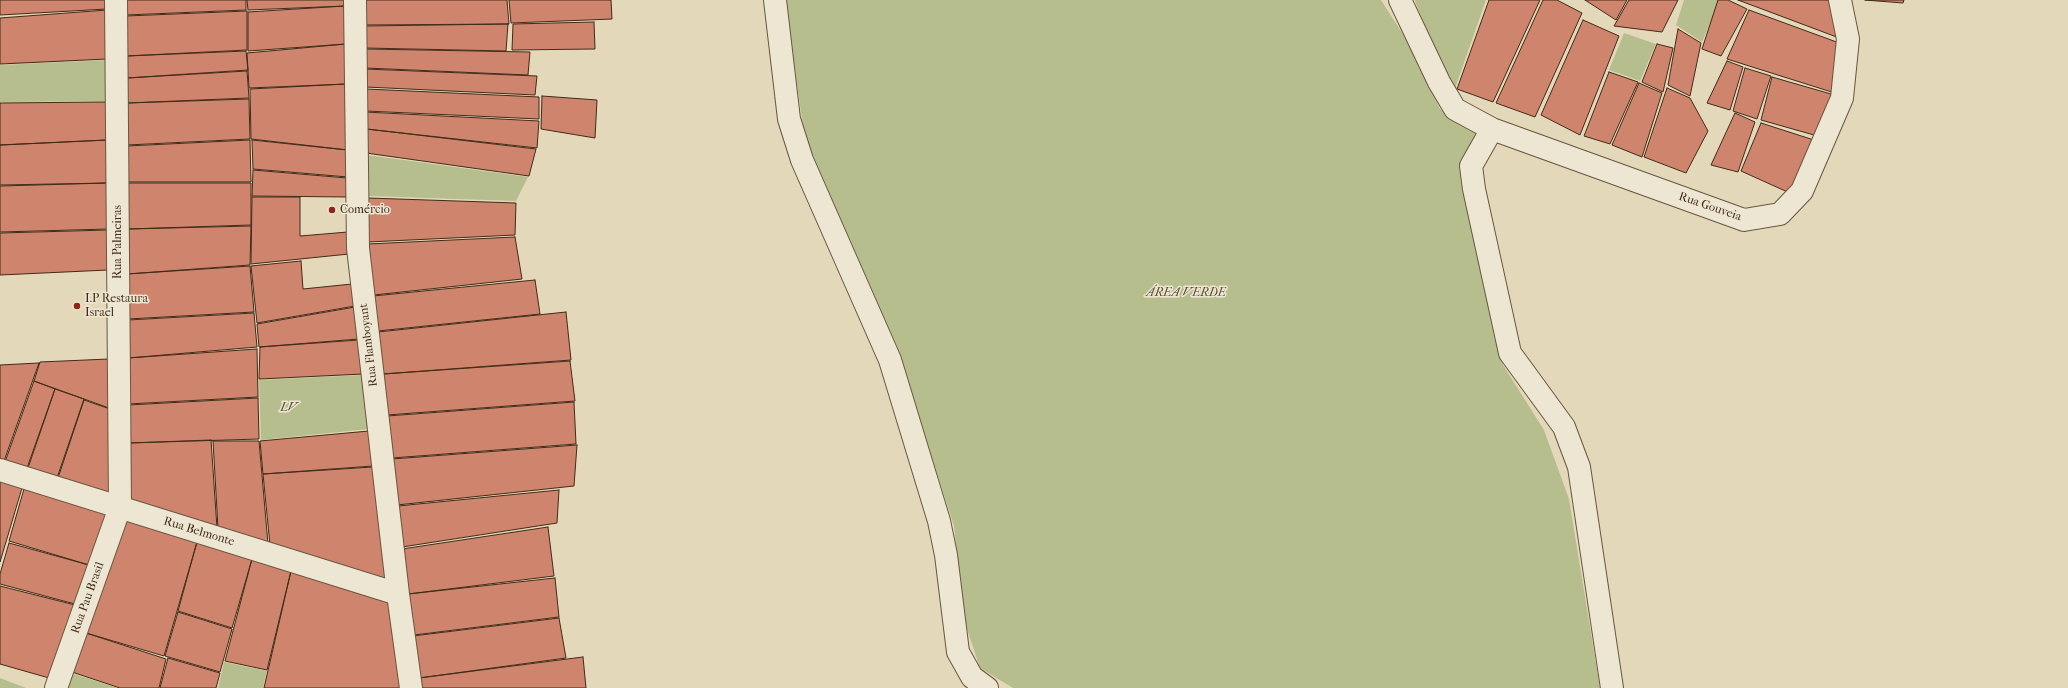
<!DOCTYPE html>
<html>
<head>
<meta charset="utf-8">
<style>
  body { margin:0 }
  canvas { display:block; background:#e3d8ba }
</style>
</head>
<body>
<canvas width="2068" height="688"></canvas>
<script>
const g = document.querySelector('canvas').getContext('2d');
g.lineJoin = 'round';
function fillPath(path, color) { g.fillStyle = color; g.fill(path, 'evenodd'); }
const poly = rows => new Path2D(rows.map(r => 'M' + r).join(''));
function stroke(path, color, width, dash) { g.strokeStyle = color; g.lineWidth = width; g.lineCap = dash ? 'butt' : 'round'; g.setLineDash(dash || []); g.stroke(path); }
function write(font, color, halo, rows, align = 'center') {
  g.font = font + ' "IM FELL French Canon",serif'; g.lineWidth = 3; g.setLineDash([]); g.textBaseline = 'middle'; g.strokeStyle = halo; g.fillStyle = color; for (const [text, x, y, turn = 0] of rows) {
    g.save(); g.translate(x, y); g.rotate((+turn || 0) * Math.PI / 180); g.textAlign = isNaN(turn) ? turn : align; if (halo) g.strokeText(text, 0, 0); g.fillText(text, 0, 0); g.restore();
  }
}
fillPath(poly([
  [785,0,1381,0,1415,53,1440,109,1480,131,1461,177,1503,365,1544,430,1569,499,1600,688,1013,688,980,668,964,620,954,526,898,353,806,147],
  [1415,0,1486,0,1452,97,1416,4],
  [1684,0,1720,0,1702,42,1676,25],
  [1624,33,1656,44,1640,81,1609,70],
  [106,60,107,101,0,102,0,65],
  [367,155,528,177,516,201,368,196],
  [362,375,369,429,261,440,259,380],
  [224,662,267,671,263,688,218,688],
  [71,673,118,688,66,688],
  [0,678,26,688,0,688]
]), '#b7be8d');
const building = poly([
  [0,0,107,0,107,9,0,15,0,0],
  [126,0,246,0,246,10,126,15,126,0],
  [247,0,345,0,345,6,248,10,247,0],
  [364,0,507,0,509,24,364,25,364,0],
  [509,0,611,0,612,19,511,23,509,0],
  [1489,0,1540,0,1493,102,1457,89,1489,0],
  [1543,0,1557,0,1582,13,1535,117,1496,103,1543,0],
  [1585,0,1627,0,1616,20,1585,0],
  [1629,0,1678,0,1662,32,1614,26,1629,0],
  [1718,0,1728,0,1747,9,1721,56,1702,49,1718,0],
  [1738,0,1836,0,1842,39,1738,0],
  [1865,0,1904,0,1903,3,1865,0],
  [345,6,346,44,248,51,248,12,345,6],
  [107,10,107,59,0,64,0,18,107,10],
  [1749,10,1842,44,1838,94,1727,59,1749,10],
  [247,11,247,50,126,56,126,16,247,11],
  [1583,20,1619,36,1580,135,1541,115,1583,20],
  [594,22,595,49,512,50,513,24,594,22],
  [508,24,506,51,365,48,364,26,508,24],
  [1678,29,1701,43,1690,96,1668,85,1678,29],
  [346,44,347,84,249,88,247,53,346,44],
  [1657,44,1673,48,1663,92,1642,82,1657,44],
  [366,49,530,52,528,75,365,68,366,49],
  [246,51,248,70,127,78,127,56,246,51],
  [1727,61,1743,67,1730,110,1707,103,1727,61],
  [1745,68,1771,76,1757,119,1733,111,1745,68],
  [365,69,537,76,535,95,366,87,365,69],
  [247,71,249,98,127,103,127,78,247,71],
  [1609,72,1638,82,1610,144,1584,136,1609,72],
  [1772,77,1838,96,1821,137,1761,120,1772,77],
  [1639,83,1662,93,1642,157,1612,145,1639,83],
  [346,84,348,150,251,139,250,89,346,84],
  [1667,88,1690,98,1708,131,1686,173,1644,157,1667,88],
  [366,89,539,97,539,119,366,111,366,89],
  [542,96,597,100,595,138,541,129,542,96],
  [249,99,250,139,127,145,127,103,249,99],
  [107,102,108,140,0,145,0,103,107,102],
  [365,112,539,121,537,148,366,129,365,112],
  [1735,113,1755,122,1738,172,1711,165,1735,113],
  [1761,123,1817,141,1792,194,1741,171,1761,123],
  [367,129,536,149,529,176,366,153,367,129],
  [107,140,108,183,0,185,0,145,107,140],
  [250,140,251,182,127,182,127,146,250,140],
  [252,140,347,150,348,177,253,169,252,140],
  [253,170,347,178,348,197,252,196,253,170],
  [108,183,108,229,0,232,0,186,108,183],
  [127,183,251,183,251,225,128,229,127,183],
  [252,197,300,197,300,236,348,232,349,254,251,264,252,197],
  [368,198,516,203,515,235,368,242,368,198],
  [251,226,250,265,127,274,128,229,251,226],
  [108,230,108,270,0,275,0,233,108,230],
  [515,237,522,279,374,295,368,244,515,237],
  [301,261,303,289,352,284,355,306,257,323,251,266,301,261],
  [250,266,254,312,128,319,127,274,250,266],
  [535,280,540,314,378,331,373,296,535,280],
  [355,307,359,339,259,347,257,324,355,307],
  [566,312,571,360,383,374,378,332,566,312],
  [254,313,257,347,128,358,128,320,254,313],
  [359,340,363,374,259,379,260,347,359,340],
  [257,349,258,397,128,404,128,358,257,349],
  [109,359,109,408,34,381,40,362,109,359],
  [570,361,575,401,387,415,383,374,570,361],
  [39,363,4,461,0,460,0,365,39,363],
  [34,381,55,389,27,468,5,462,34,381],
  [55,389,84,399,57,478,28,468,55,389],
  [258,398,259,439,129,443,128,405,258,398],
  [84,400,110,409,110,494,58,478,84,400],
  [574,402,576,444,392,458,387,416,574,402],
  [369,431,373,466,263,474,260,441,369,431],
  [211,440,217,528,129,500,129,443,211,440],
  [213,441,259,441,268,544,218,528,213,441],
  [577,445,574,486,397,505,392,459,577,445],
  [373,467,387,581,270,545,263,474,373,467],
  [0,481,22,488,0,562,0,481],
  [24,489,107,514,89,565,9,541,24,489],
  [559,490,557,523,402,547,398,506,559,490],
  [126,519,197,542,164,656,86,633,126,519],
  [548,527,554,576,408,594,402,549,548,527],
  [197,542,252,559,232,628,178,611,197,542],
  [9,543,89,565,75,604,0,584,0,574,9,543],
  [252,559,291,571,267,670,225,661,252,559],
  [291,571,388,601,400,688,264,688,291,571],
  [555,578,559,617,414,635,408,594,555,578],
  [0,586,75,605,49,678,0,664,0,586],
  [178,612,232,629,220,672,165,656,178,612],
  [559,618,566,658,419,678,413,636,559,618],
  [86,633,166,659,159,688,120,688,72,672,86,633],
  [583,657,586,688,421,688,419,678,583,657],
  [168,658,220,673,216,688,160,688,168,658]
]);
fillPath(building, '#cf846e');
stroke(building, '#412b17', 1);
const minor = poly([
  [355,0,358,248,398,594,411,688],
  [775,0,789,119,802,160,890,360,939,521,946,555,958,652,972,677,987,688],
  [1400,0,1439,82,1455,109,1492,129,1744,220,1780,214,1802,191,1842,98,1848,39,1840,0],
  [1492,129,1471,166,1474,189,1510,353,1564,427,1579,467,1612,688],
  [0,470,398,594],
  [56,688,120,507,116,0]
]);
stroke(minor, '#6a5640', 24);
stroke(minor, '#ede6d2', 22);
for (const [x, y, r, color] of [
  [332,210,4,"#8f2418"],
  [77,306,4,"#8f2418"]
]) { const dot = new Path2D(); dot.arc(x, y, r, 0, 2 * Math.PI); g.fillStyle = color; g.fill(dot); stroke(dot, '#ede6d2', 1.5); }
write('12px', '#412b17', '#ede6d2', [
  ["Rua Gouveia",1710,207,19],
  ["Rua Palmeiras",118,242,-90],
  ["Rua Flamboyant",369,345,-97],
  ["Rua Belmonte",199,532,17],
  ["Rua Pau Brasil",88,598,-70]
]);
write('12px', '#412b17', '#ede6d2', [
  ["Comércio",340,210],
  ["I.P Restaura",85,299],
  ["Israel",85,313]
], 'left');
write('italic 12px', '#59482f', '#ede6d2', [
  ["ÁREA VERDE",1186,293],
  ["LV",289,408]
]);
</script>
</body>
</html>
